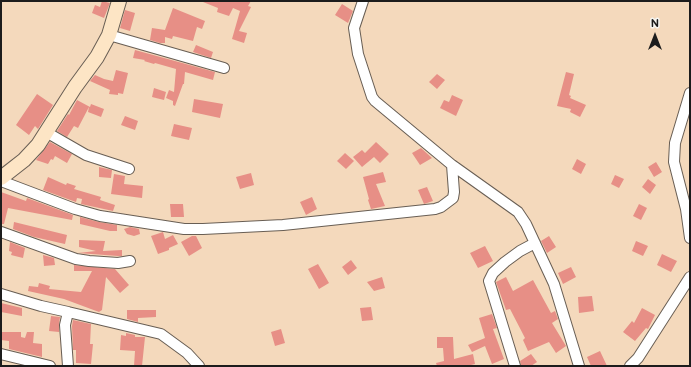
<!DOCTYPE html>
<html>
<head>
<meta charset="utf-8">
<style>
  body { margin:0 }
  #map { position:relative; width:691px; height:367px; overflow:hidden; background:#f4d9bc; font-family:"Balsamiq Sans",sans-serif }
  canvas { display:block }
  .frame { position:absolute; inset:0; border:2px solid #1c1c1c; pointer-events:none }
  .north { position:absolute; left:635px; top:16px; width:40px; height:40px; -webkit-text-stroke:3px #f6f6f2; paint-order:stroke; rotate:0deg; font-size:11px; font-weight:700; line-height:16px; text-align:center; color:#1c1c1c }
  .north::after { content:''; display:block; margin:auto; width:14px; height:18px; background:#1c1c1c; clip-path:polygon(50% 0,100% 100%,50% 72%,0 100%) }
</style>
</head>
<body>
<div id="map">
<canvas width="691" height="367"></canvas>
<div class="frame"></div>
<div class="north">N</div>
</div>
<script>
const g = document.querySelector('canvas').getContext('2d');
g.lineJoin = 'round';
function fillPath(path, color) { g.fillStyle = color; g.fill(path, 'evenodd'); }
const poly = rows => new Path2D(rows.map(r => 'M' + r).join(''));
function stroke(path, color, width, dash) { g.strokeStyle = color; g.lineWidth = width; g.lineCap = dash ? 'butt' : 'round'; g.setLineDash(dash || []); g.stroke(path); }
fillPath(poly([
  [102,1,110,3,104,18,92,13,95,5,100,7],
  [203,1,251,1,248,6,251,7,239,31,247,33,244,43,232,39,240,11,233,8,229,16,217,12,218,8,203,2],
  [342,4,353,11,348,23,335,15],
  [173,8,205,21,202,29,197,27,193,41,173,36,172,39,165,37,165,43,160,43,150,40,152,28,165,30],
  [125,10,135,13,130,31,120,28],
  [196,45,213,52,211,58,193,52],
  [135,50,215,72,213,80,185,72,184,84,183,84,175,106,173,105,173,101,166,98,169,90,174,92,176,69,155,63,154,64,144,61,145,60,133,58],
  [116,70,128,73,123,94,118,93,118,95,109,94,110,90,90,81,95,75,104,79,113,81],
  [566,72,574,74,569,95,571,96,570,98,586,105,580,117,570,112,571,109,557,106],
  [437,74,445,80,437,89,429,82],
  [154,88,166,92,164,100,152,97],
  [37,94,53,105,38,129,35,126,29,135,16,125],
  [452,95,463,100,456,116,440,108,444,100,449,102],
  [194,99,223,104,220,118,192,112],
  [77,100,90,107,91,104,104,109,101,117,88,112,89,107,78,128,74,126,67,137,57,131,68,114,69,115],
  [125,116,138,121,135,130,121,125],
  [174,124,192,128,189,140,171,136],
  [50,142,72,154,67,163,55,156,53,160,51,159,48,164,36,160],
  [376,142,389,154,380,163,374,157,362,167,353,157,362,150,365,153],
  [421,148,432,158,420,165,412,153],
  [345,153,354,161,346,169,337,161],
  [577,159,586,164,581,174,572,169],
  [656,162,662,172,654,177,648,167],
  [99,167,112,170,111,178,99,177],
  [383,172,386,182,376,184,385,206,371,209,368,200,369,199,363,177],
  [251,173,254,185,240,189,236,177],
  [114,174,125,176,124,184,143,186,142,198,111,194],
  [615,175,624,179,619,188,611,184],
  [48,177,66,185,67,183,76,186,74,189,101,197,100,200,115,205,113,211,81,204,82,199,77,198,76,202,43,190],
  [648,179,656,185,650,194,642,187],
  [427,187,433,201,424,204,418,190],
  [1,192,26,201,27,198,73,215,72,220,8,208,4,224,1,224],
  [312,197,317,209,306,215,300,202],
  [170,204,183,204,184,217,171,217],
  [639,204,647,208,641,220,633,216],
  [80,217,99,222,117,225,117,231,110,231,80,224],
  [14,222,67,235,65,244,34,237,13,229],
  [130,227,139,229,140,234,134,236,127,234,124,229],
  [163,232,165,239,173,235,178,244,169,248,169,250,158,254,151,236],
  [192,236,196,236,202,248,189,256,181,242],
  [549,236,556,247,547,253,541,241],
  [79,240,105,241,103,251,122,250,122,256,118,256,78,253,96,251,79,247],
  [636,241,648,246,643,256,632,251],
  [10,242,25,248,23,258,11,255,12,252,9,251],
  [485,246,493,261,478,268,470,253],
  [662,254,677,261,671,272,657,265],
  [43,255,54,258,55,265,44,266],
  [351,260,357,268,348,275,342,267],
  [318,264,329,283,319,289,308,269],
  [74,265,115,269,129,285,120,293,106,277,102,310,99,312,64,299,28,291,29,286,38,287,39,283,50,286,49,289,81,292,92,271,74,271],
  [571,267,576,277,563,284,558,273],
  [382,277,385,288,374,291,367,282],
  [506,277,513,291,533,280,551,313,555,311,558,319,552,323,566,346,556,353,549,342,528,351,523,340,525,338,510,309,506,310,496,282],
  [592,296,594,311,579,313,578,297],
  [1,303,22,308,22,316,1,312],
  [371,307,373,320,362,321,360,308],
  [642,308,655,315,648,329,646,328,635,341,623,332,632,321,634,323],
  [127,310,156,310,156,317,138,318,138,322,127,319],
  [492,314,497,328,493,329,504,359,492,364,485,346,472,352,468,345,485,338,479,318],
  [51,316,60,317,59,324,59,332,49,331],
  [73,320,91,324,90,344,93,344,91,364,76,363,76,350,73,350,72,326],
  [281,329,285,343,275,346,271,332],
  [1,332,21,332,21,337,25,338,27,332,34,332,33,343,42,344,42,357,9,349,9,341,1,340],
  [126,333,135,335,135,337,145,337,142,366,134,366,135,351,120,350,121,335,126,336],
  [437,337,453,337,454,359,473,354,475,364,467,366,437,366,436,363,444,361,443,348,437,348],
  [600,351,607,366,591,366,587,357],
  [531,354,537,362,531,366,521,366,520,361]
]), '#e78f86');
const street = poly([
  [363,1,354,28,358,54,372,97,375,101,452,165,518,212,526,224,554,284,579,366],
  [109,35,224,68],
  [690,93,675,143,674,162,686,209,690,238],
  [46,132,86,155,129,169],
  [1,181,75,209,100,216,184,229,203,229,283,225,435,209,441,207,453,198,454,192,452,165],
  [1,232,76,259,89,261,118,263,130,261],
  [1,294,41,306,68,312,65,325,68,366],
  [68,312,161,334,187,353,199,366],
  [1,354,50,366],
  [515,366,489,281,493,273,505,262,520,251,535,243],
  [630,366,638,358,690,277]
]);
const secondary = poly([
  [1,178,24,160,38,145,75,87,97,57,109,35,119,1]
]);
stroke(street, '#685e54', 12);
stroke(secondary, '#685e54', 16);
stroke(street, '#fff', 10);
stroke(secondary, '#fde5c5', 14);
</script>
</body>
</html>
